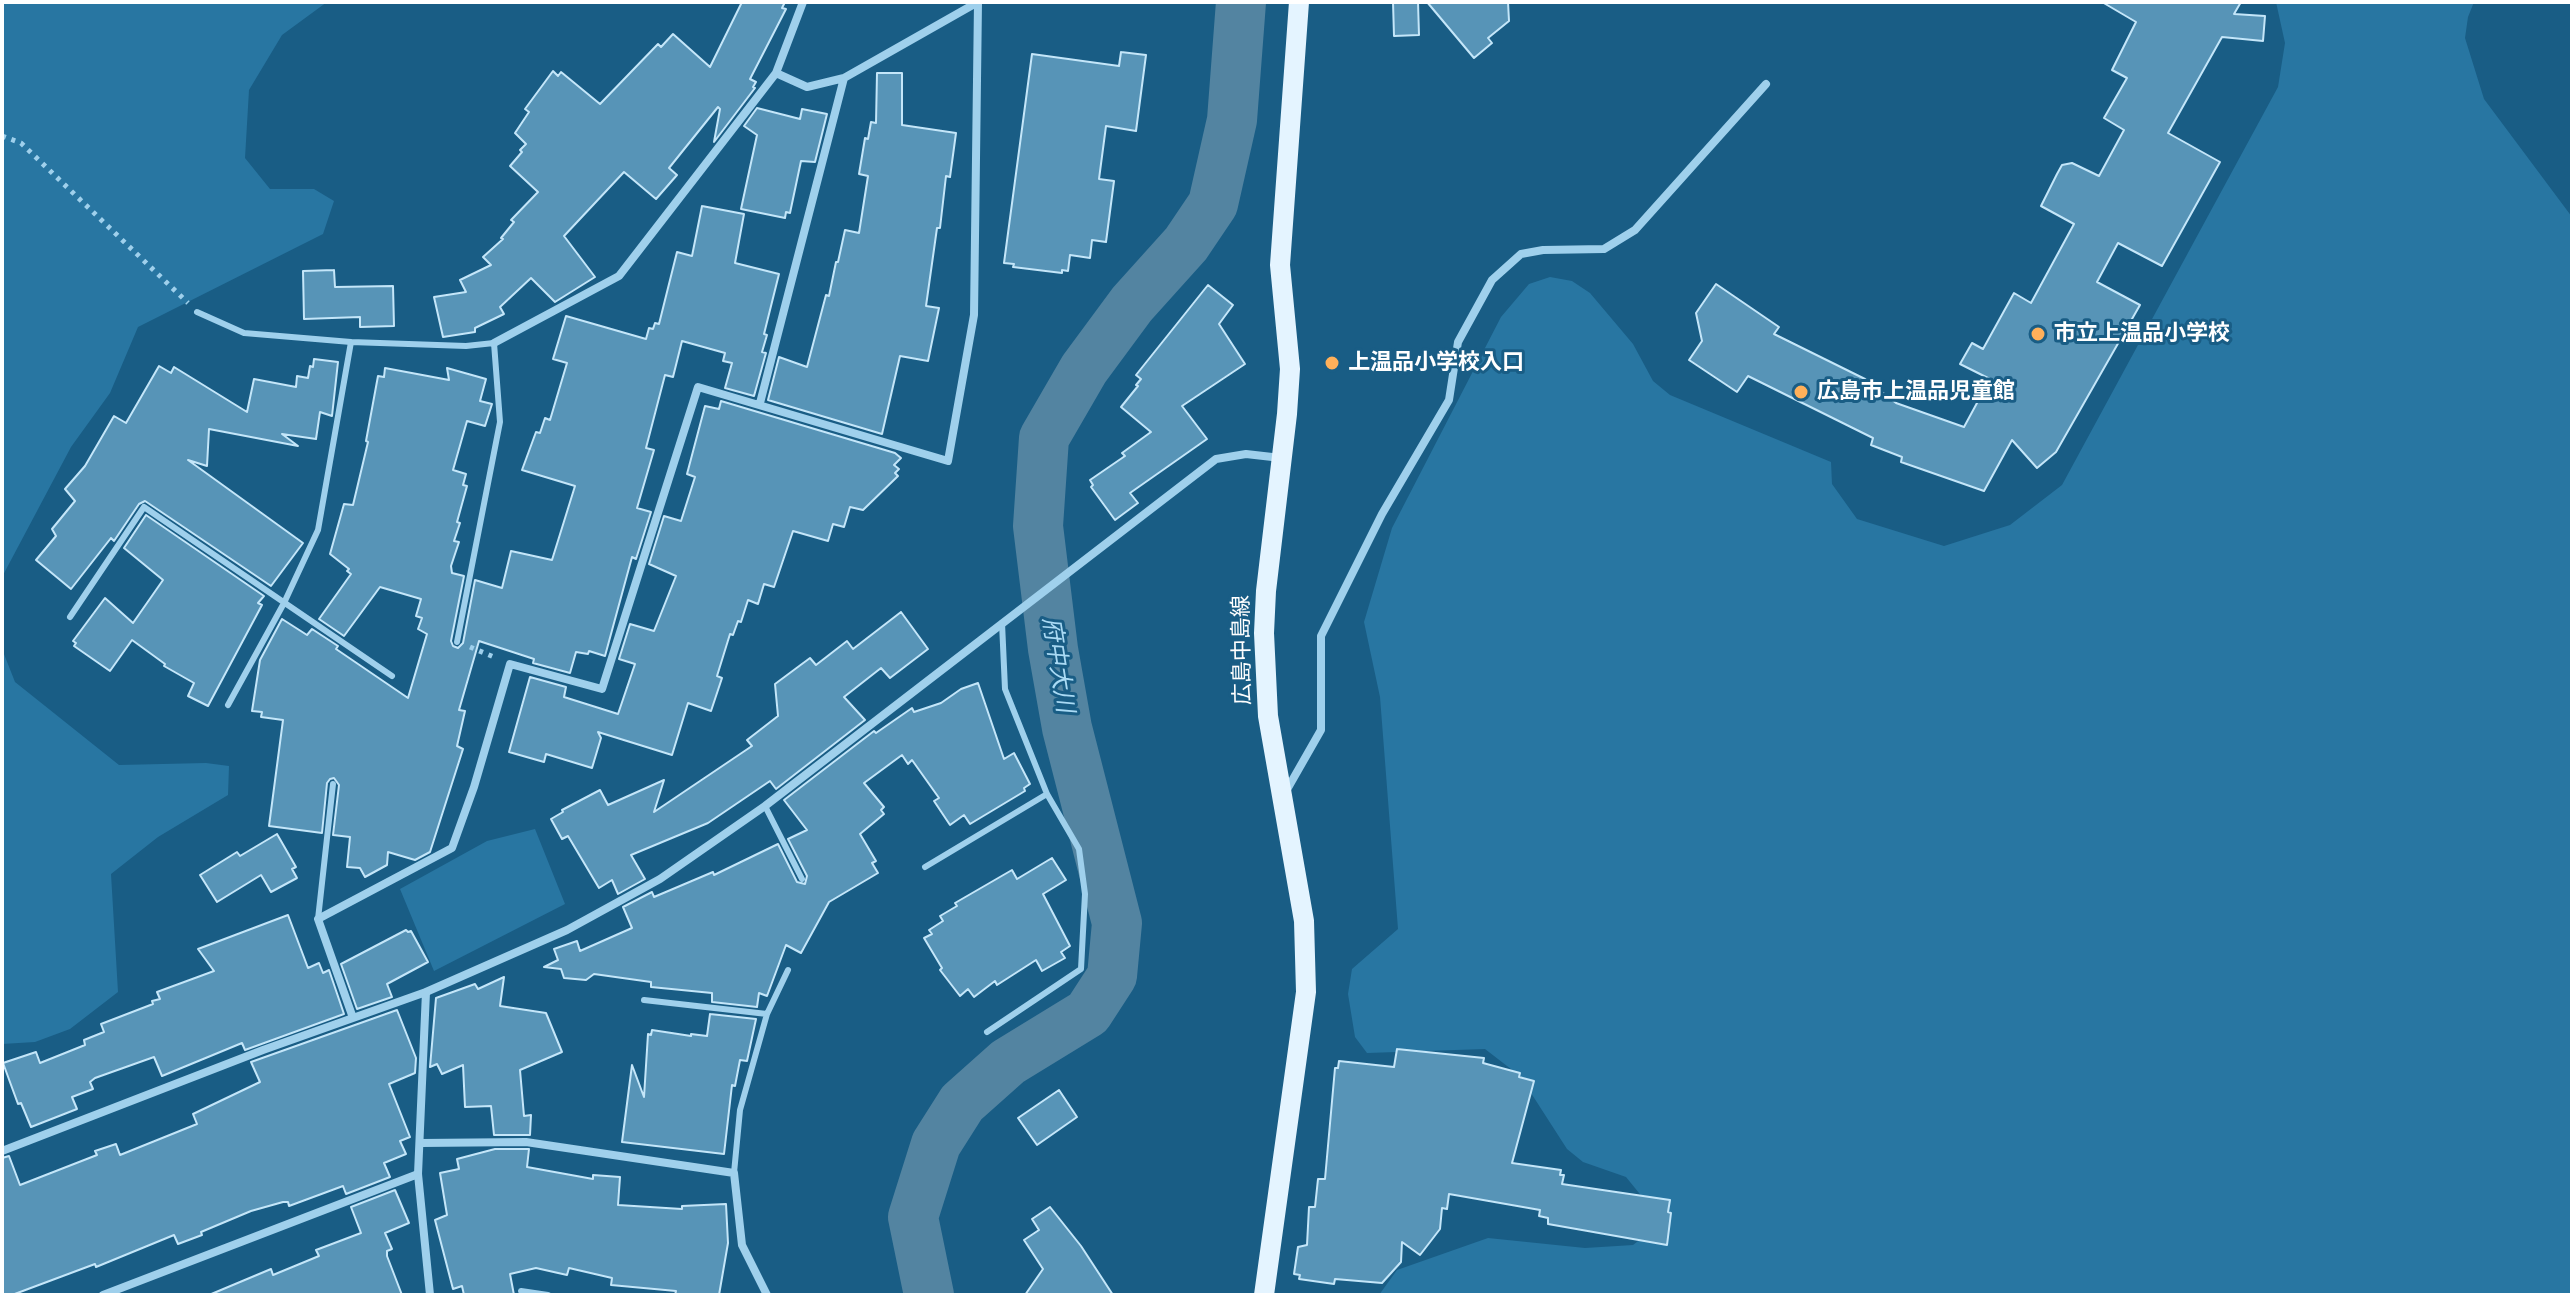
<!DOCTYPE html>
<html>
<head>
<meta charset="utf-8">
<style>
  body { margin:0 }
  #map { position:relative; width:2574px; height:1297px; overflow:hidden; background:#195d85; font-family:"DejaVu Sans",sans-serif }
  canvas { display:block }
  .frame { position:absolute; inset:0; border:4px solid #fff; pointer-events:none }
</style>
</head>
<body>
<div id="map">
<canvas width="2574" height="1297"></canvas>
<div class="frame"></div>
</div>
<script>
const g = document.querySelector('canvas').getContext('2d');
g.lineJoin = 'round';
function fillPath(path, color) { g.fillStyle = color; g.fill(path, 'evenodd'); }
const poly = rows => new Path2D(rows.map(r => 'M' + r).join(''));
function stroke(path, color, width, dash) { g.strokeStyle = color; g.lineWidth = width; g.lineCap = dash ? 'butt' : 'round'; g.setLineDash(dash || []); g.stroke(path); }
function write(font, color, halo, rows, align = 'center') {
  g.font = font + ' "DejaVu Sans","Noto Sans JP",sans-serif'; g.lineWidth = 6; g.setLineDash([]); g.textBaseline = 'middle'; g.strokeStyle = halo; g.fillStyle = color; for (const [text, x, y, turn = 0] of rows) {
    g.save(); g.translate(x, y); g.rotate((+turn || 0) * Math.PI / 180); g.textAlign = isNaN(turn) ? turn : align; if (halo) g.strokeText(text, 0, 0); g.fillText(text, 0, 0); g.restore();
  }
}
fillPath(poly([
  [2,2,327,2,282,35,249,90,245,158,270,189,314,189,334,201,323,234,138,327,110,393,71,447,2,577],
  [2276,2,2474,2,2468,17,2465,38,2484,99,2572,217,2572,1295,1379,1295,1397,1270,1488,1238,1585,1248,1633,1245,1651,1231,1652,1209,1626,1177,1583,1162,1567,1149,1520,1076,1485,1049,1367,1053,1355,1037,1348,994,1352,969,1398,929,1380,697,1364,622,1392,528,1501,317,1529,284,1550,277,1572,281,1590,293,1633,344,1653,381,1670,395,1831,462,1832,484,1857,519,1944,546,2010,525,2062,485,2278,87,2285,43],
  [2,649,15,682,119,765,206,763,229,766,228,795,158,837,111,874,118,992,70,1029,35,1042,2,1044],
  [535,829,565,904,434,971,400,889,487,841]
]), '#2876a2');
stroke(poly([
  [929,1295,913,1217,936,1144,962,1103,1008,1062,1088,1013,1112,976,1117,923,1067,728,1053,649,1038,526,1044,438,1084,369,1132,304,1186,244,1213,204,1232,120,1241,2]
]), '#5384a1', 50);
const building = poly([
  [742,2,785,2,782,8,786,9,750,79,756,82,753,87,755,88,714,142,720,109,718,107,669,168,677,175,656,199,624,172,564,236,595,277,555,302,531,278,500,307,504,314,475,328,475,332,443,337,434,297,466,292,460,280,491,265,483,257,503,239,501,238,514,222,511,220,538,192,510,166,522,152,520,150,526,144,515,133,529,112,525,109,553,71,558,76,561,72,600,104,658,44,661,47,673,34,710,67,742,2],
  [1393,2,1418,2,1419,35,1394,36,1393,2],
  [1427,2,1508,2,1509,21,1488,38,1492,43,1474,58,1427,2],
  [2102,2,2241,2,2234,14,2265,16,2263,41,2222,37,2168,133,2220,162,2162,266,2118,243,2097,282,2140,305,2056,452,2037,468,2012,440,1984,491,1901,462,1902,457,1871,445,1873,438,1748,376,1737,392,1689,360,1702,341,1696,313,1716,284,1779,327,1774,334,1865,379,1896,403,1964,427,1990,379,1960,364,1972,343,1983,349,2014,293,2031,303,2074,224,2041,206,2057,174,2062,165,2072,163,2099,176,2124,130,2104,118,2127,78,2112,70,2136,22,2102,2],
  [1121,52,1146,55,1136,131,1106,126,1099,179,1114,181,1106,242,1092,240,1090,258,1070,255,1068,271,1062,270,1062,273,1013,267,1014,264,1004,263,1032,54,1119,66,1121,52],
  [877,73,902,73,902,125,956,133,950,177,946,176,940,228,937,228,926,306,939,308,928,361,900,356,882,434,768,400,779,357,807,367,826,295,829,296,836,262,838,262,845,230,859,233,868,176,859,174,865,138,868,139,871,122,876,123,877,73],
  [757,108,800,119,802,109,827,114,815,162,801,161,790,213,786,212,785,218,741,209,757,135,744,126,757,108],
  [702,206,744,214,735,263,779,274,764,334,767,335,762,352,766,353,754,396,725,388,732,363,723,361,725,353,682,341,673,377,665,375,646,448,654,450,637,508,651,512,636,559,632,557,605,656,589,651,588,654,576,652,570,673,533,663,534,659,479,641,459,710,465,711,457,746,463,749,430,852,415,860,388,852,387,865,365,877,360,868,347,867,350,837,333,835,339,785,334,778,330,779,327,783,322,833,269,826,283,720,261,717,262,712,252,711,260,660,282,619,307,635,312,629,338,646,336,649,408,698,427,634,418,629,422,618,416,616,421,599,380,587,344,636,319,619,351,574,347,571,349,569,330,554,344,504,353,505,368,442,366,441,378,376,384,377,385,368,449,380,447,368,486,379,480,401,492,404,485,426,467,421,453,470,466,474,463,485,467,486,457,522,460,523,454,541,459,542,451,566,452,573,464,576,451,641,453,646,458,648,463,643,475,580,502,588,511,551,552,560,575,486,522,470,536,432,540,433,545,418,550,420,567,363,553,359,566,316,646,339,649,328,653,329,655,323,659,324,677,252,692,256,702,206],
  [334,270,335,287,393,286,394,326,360,327,360,317,304,319,303,271,334,270],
  [1208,285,1233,305,1219,324,1245,364,1182,406,1207,439,1130,493,1138,503,1115,520,1091,487,1093,485,1090,480,1125,456,1122,453,1151,432,1121,407,1138,386,1136,385,1141,379,1136,375,1208,285],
  [314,359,338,362,332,416,320,412,316,439,282,434,298,446,209,429,207,466,188,460,303,543,271,586,145,501,139,504,114,541,111,538,71,589,36,560,56,536,52,529,75,501,65,489,85,466,114,416,126,423,159,366,171,373,174,367,247,412,254,379,296,387,297,376,308,378,310,366,313,367,314,359],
  [721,401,895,453,901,458,894,465,899,469,895,473,898,476,863,510,850,507,844,527,833,524,828,541,793,531,774,587,764,584,758,604,748,600,741,622,738,621,733,635,730,634,717,676,722,678,711,711,688,703,672,755,598,732,601,738,592,768,546,754,544,762,509,752,530,677,566,687,564,697,618,714,635,664,619,659,630,624,654,631,676,576,649,564,664,516,681,521,695,477,687,474,705,406,719,409,721,401],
  [146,515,264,596,258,603,262,605,208,706,188,696,194,683,164,666,165,664,132,640,110,671,74,646,76,643,73,641,105,598,133,623,163,580,124,548,146,515],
  [901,612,928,649,890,678,881,668,844,697,865,720,776,789,770,781,708,823,631,855,645,879,618,894,612,880,599,888,568,836,562,839,551,819,563,812,562,810,600,790,608,805,664,780,654,812,752,746,747,740,778,716,775,684,810,658,816,665,847,641,853,649,901,612],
  [978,683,1004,759,1014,753,1030,784,1024,788,1025,791,970,824,964,815,950,825,934,801,939,798,912,760,908,764,902,755,864,783,884,807,881,810,884,814,860,834,876,861,872,863,878,873,829,902,801,953,786,945,767,996,759,993,757,1007,712,1002,712,993,651,987,651,982,594,974,586,980,564,978,561,969,544,967,558,960,554,949,577,941,580,951,632,928,623,907,652,892,654,897,713,872,714,875,778,844,797,882,805,884,807,876,788,839,807,830,784,800,874,731,876,733,912,708,914,712,941,703,961,689,978,683],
  [277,834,296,867,292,869,297,878,271,892,261,875,217,902,200,875,237,852,240,856,277,834],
  [1052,858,1066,880,1043,894,1070,946,1061,952,1065,958,1042,971,1036,960,997,985,995,981,974,997,968,989,960,996,940,970,942,968,924,938,932,934,929,930,943,921,940,916,957,906,955,903,1012,870,1017,879,1052,858],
  [288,915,308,968,319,963,323,973,329,970,344,1014,245,1050,242,1043,162,1076,154,1057,95,1078,90,1082,93,1089,72,1097,77,1109,31,1127,21,1103,18,1104,3,1063,36,1052,40,1063,85,1045,84,1040,104,1032,101,1024,153,1004,152,1001,160,999,157,992,214,971,198,949,288,915],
  [406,930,408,932,411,931,428,962,387,984,392,997,357,1009,341,964,406,930],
  [504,977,500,1006,546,1013,562,1052,520,1070,524,1116,531,1115,530,1135,494,1135,491,1106,465,1107,463,1065,442,1074,437,1064,430,1067,436,998,475,984,478,989,504,977],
  [397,1010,416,1058,415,1073,389,1084,410,1137,400,1141,406,1154,384,1163,390,1177,346,1194,343,1186,289,1206,288,1202,283,1202,251,1211,201,1232,202,1235,178,1244,174,1235,96,1267,95,1264,12,1295,2,1295,2,1158,9,1156,20,1185,97,1155,95,1151,116,1144,120,1155,197,1124,193,1114,260,1082,251,1062,397,1010],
  [710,1014,756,1019,747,1061,740,1060,735,1086,732,1085,724,1154,622,1142,632,1065,644,1097,648,1034,651,1035,652,1030,691,1036,691,1034,707,1036,710,1014],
  [1397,1049,1484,1058,1483,1063,1520,1073,1519,1077,1534,1081,1512,1163,1561,1170,1560,1175,1564,1175,1562,1184,1670,1200,1668,1212,1671,1213,1667,1245,1548,1224,1548,1218,1539,1216,1540,1210,1449,1194,1447,1209,1442,1208,1440,1229,1420,1255,1402,1242,1401,1262,1382,1283,1335,1279,1334,1284,1299,1279,1300,1275,1294,1274,1298,1247,1307,1245,1309,1207,1315,1207,1318,1179,1325,1179,1335,1068,1338,1068,1339,1061,1394,1067,1397,1049],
  [1059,1090,1077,1117,1037,1145,1018,1118,1059,1090],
  [495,1149,529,1149,527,1167,593,1179,593,1175,620,1177,618,1205,682,1209,682,1206,726,1204,728,1243,719,1295,675,1295,676,1291,611,1285,612,1278,569,1268,567,1275,536,1268,510,1274,514,1295,464,1295,462,1286,453,1289,435,1220,447,1215,440,1173,459,1169,457,1159,495,1149],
  [395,1190,409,1223,385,1233,392,1249,387,1251,387,1256,402,1295,209,1295,271,1269,273,1275,319,1256,316,1250,361,1233,351,1207,395,1190],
  [1050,1207,1081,1246,1113,1295,1025,1295,1043,1269,1024,1240,1039,1230,1032,1219,1050,1207]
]);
fillPath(building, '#5794b7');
stroke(building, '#c4e6f9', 2);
stroke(poly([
  [2,136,21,143,188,303],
  [470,647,494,657]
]), '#9fd0ec', 5, [4, 6]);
stroke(poly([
  [197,312,244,333,351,342,466,346,494,343,500,422,457,642],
  [70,617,144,507,392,676],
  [228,705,284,603,318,530,351,342],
  [765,806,802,879],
  [925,867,1047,794],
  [318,919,333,784],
  [644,1000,767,1014],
  [987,1032,1081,969,1085,894,1079,849,1047,794,1005,689,1002,623],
  [734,1173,740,1110,767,1014,788,970],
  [521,1291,548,1295]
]), '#9fd0ec', 6);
stroke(poly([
  [776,73,807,87,844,78,978,2],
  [494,343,619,276,776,73,803,2],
  [760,403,844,78],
  [1285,793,1321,730,1321,636,1382,514,1449,400,1458,342,1492,280,1521,254,1543,250,1604,249,1635,230,1766,84],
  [426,992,418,1174,430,1295],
  [353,1018,318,919,452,848,474,787,510,664,602,689,698,387,948,461,974,315,978,2],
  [421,1143,526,1142,734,1173,742,1245,767,1295],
  [2,1151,263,1050,426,992,567,930,660,879,765,806,1216,459,1246,454,1281,458],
  [103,1295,418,1174]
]), '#9fd0ec', 8);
stroke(poly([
  [1264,1295,1306,992,1304,921,1268,716,1264,633,1266,591,1287,414,1290,369,1280,265,1299,2]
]), '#e4f4ff', 20);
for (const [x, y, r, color] of [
  [2038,334,8,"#ffb05a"],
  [1332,363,8,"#ffb05a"],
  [1801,392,8,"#ffb05a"]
]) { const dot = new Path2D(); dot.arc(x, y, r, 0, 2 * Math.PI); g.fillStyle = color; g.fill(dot); stroke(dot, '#195d85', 3); }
write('bold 22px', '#fff', '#195d85', [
  ["市立上温品小学校",2054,334],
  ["上温品小学校入口",1348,363],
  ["広島市上温品児童館",1817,392]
], 'left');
write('22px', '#fff', '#195d85', [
  ["広島中島線",1243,650,-91]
]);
write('italic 24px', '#aadaf4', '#195d85', [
  ["府中大川",1057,665,81]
]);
</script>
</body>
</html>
